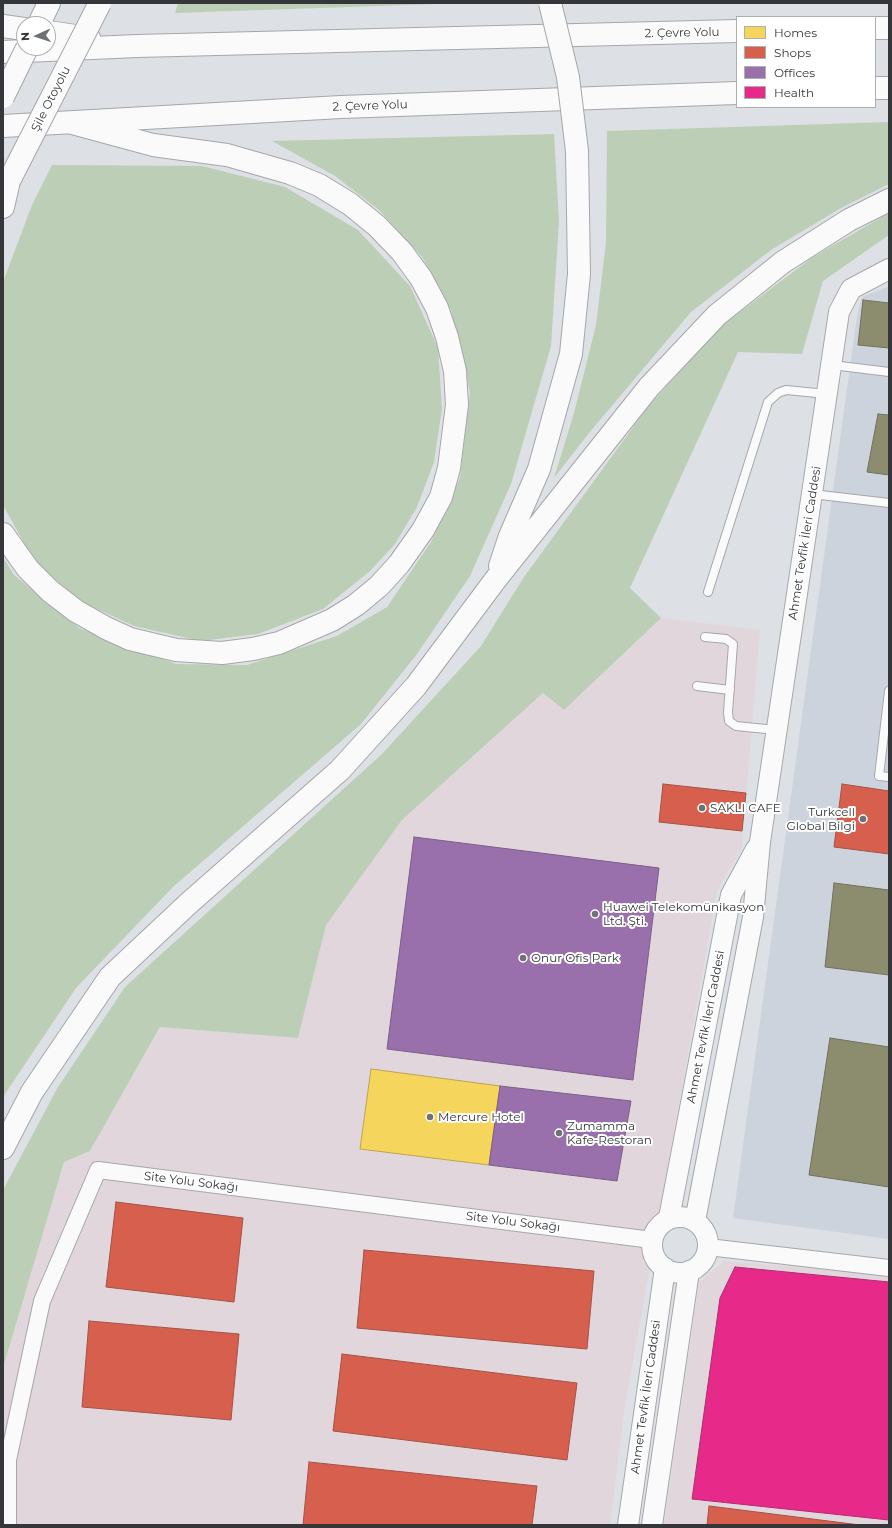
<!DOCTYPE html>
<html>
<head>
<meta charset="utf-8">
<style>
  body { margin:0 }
  #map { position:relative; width:892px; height:1528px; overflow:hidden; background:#dde0e4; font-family:Montserrat,sans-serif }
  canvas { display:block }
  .frame { position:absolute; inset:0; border:4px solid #343639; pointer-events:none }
  .legend { position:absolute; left:736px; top:16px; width:140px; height:92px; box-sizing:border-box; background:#fff; border:1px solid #aeafb0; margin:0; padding:5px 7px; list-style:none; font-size:12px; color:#343639 }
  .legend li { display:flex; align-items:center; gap:8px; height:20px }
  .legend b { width:20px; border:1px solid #aeafb0 }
  .north { position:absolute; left:16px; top:16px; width:40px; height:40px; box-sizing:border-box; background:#fff; border:1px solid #aeafb0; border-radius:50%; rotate:267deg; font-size:11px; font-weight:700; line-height:16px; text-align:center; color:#343639 }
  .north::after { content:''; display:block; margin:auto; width:14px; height:18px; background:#6f7275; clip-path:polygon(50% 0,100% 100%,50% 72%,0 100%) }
</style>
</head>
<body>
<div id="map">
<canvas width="892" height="1528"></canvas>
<div class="frame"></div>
<ul class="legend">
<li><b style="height:11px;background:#f6d55c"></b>Homes</li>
<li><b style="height:11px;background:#d6604d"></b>Shops</li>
<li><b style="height:11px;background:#9970ab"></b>Offices</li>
<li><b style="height:11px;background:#e7298a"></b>Health</li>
</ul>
<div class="north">N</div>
</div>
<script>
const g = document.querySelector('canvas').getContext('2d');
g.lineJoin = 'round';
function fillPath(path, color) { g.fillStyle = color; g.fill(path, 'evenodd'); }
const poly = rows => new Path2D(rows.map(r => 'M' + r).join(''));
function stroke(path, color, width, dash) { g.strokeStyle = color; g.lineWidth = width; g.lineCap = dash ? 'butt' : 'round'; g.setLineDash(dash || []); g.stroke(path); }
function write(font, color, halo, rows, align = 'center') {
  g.font = font + ' Montserrat,sans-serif'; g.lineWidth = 4; g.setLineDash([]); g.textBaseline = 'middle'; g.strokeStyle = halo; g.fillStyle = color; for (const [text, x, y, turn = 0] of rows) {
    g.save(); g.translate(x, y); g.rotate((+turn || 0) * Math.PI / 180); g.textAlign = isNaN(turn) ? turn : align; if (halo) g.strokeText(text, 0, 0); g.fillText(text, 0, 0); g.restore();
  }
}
fillPath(poly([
  [661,618,760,630,742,848,717,891,624,1412,610,1525,3,1525,3,1368,64,1162,90,1151,161,1027,298,1038,326,925,402,820,543,693,564,710],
  [724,1261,889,1275,889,1525,664,1525,699,1283]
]), '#e2d6dd');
fillPath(poly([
  [887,287,889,287,889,1239,733,1218,857,316,862,297]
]), '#cdd3dc');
fillPath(poly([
  [178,3,464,3,175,13],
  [889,122,889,184,841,208,771,250,691,312,589,433,554,478,574,413,596,325,606,242,607,131],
  [554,134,559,222,551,346,511,484,470,576,417,654,361,724,173,887,76,988,3,1097,3,557,14,575,79,628,176,664,247,665,337,636,387,607,431,542,460,478,470,392,451,310,422,257,379,210,335,176,272,141],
  [52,165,202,166,285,187,358,230,410,286,438,348,442,409,434,462,417,507,395,544,370,571,323,609,258,634,201,641,134,626,80,601,34,561,3,505,3,282,32,205],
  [889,213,889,235,823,281,802,354,738,352,630,588,661,618,564,710,543,693,402,820,326,925,298,1038,160,1027,90,1151,64,1162,3,1368,3,1190,58,1087,125,987,382,754,481,646,524,577,647,408,720,327,813,257]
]), '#bccfb6');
const homes = poly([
  [371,1069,500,1086,489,1165,360,1149,371,1069]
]);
fillPath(homes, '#f6d55c');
stroke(homes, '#bca552', 1);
const shops = poly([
  [663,784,746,793,742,831,659,822,663,784],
  [842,784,889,791,889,854,834,847,842,784],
  [116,1202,243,1218,234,1302,106,1287,116,1202],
  [364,1250,594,1271,587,1349,357,1328,364,1250],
  [89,1321,239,1334,231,1420,82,1407,89,1321],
  [342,1354,577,1383,567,1460,333,1431,342,1354],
  [309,1462,537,1486,532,1525,303,1525,309,1462],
  [709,1506,860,1525,707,1525,709,1506]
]);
fillPath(shops, '#d6604d');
stroke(shops, '#a55347', 1);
const offices = poly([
  [414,837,659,868,633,1080,387,1049,414,837],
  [500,1086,631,1101,617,1181,489,1165,500,1086]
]);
fillPath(offices, '#9970ab');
stroke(offices, '#7b5f89', 1);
const health = poly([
  [735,1267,889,1282,889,1520,692,1499,720,1298,735,1267]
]);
fillPath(health, '#e7298a');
stroke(health, '#b12d72', 1);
const industry = poly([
  [863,300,889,303,889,348,858,345,863,300],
  [878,414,889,415,889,475,867,472,878,414],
  [834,883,889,890,889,975,825,967,834,883],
  [830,1038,889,1047,889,1187,809,1175,830,1038]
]);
fillPath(industry, '#8c8c6e');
stroke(industry, '#72725e', 1);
const service = poly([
  [832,365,889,372],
  [812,494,889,503],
  [708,592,768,402,778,393,786,390,827,394],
  [705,637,726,639,733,644,728,712,729,721,736,726,776,730],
  [697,686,730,690],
  [889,691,879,776,889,777]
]);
const minor = poly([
  [708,1247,889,1268],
  [8,1525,8,1460,42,1301,98,1170,652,1240]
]);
const tertiary = poly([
  '652 1245a28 28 0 1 1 56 0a28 28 0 1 1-56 0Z',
  [669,1218,731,895,756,849],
  [695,1221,753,917,760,842,839,312,851,289,889,269],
  [628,1525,665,1268],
  [652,1525,689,1271]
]);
const trunk = poly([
  [39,24,49,3]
]);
const motorway = poly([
  [3,26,24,29],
  [875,28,889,28],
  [48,32,89,38],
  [3,52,137,46,737,31],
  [875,88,889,88],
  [3,126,341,107,737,93],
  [3,207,9,181],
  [3,534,28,569,50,591,76,611,106,628,130,639,176,650,222,653,253,649,279,643,332,620,356,605,379,586,399,564,423,530,441,497,449,468,457,405,455,371,447,337,437,308,421,278,402,252,377,226,350,204,319,185,290,173,227,155,153,145,72,123],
  [500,566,510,536,539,469,571,354,579,274,577,151],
  [3,1148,32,1092,110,977,189,903,340,770,416,686,496,579,649,387,717,315,783,262,849,220,889,200]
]);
stroke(service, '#a5a7aa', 10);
stroke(minor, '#a5a7aa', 18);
stroke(tertiary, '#a5a7aa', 22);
stroke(trunk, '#a5a7aa', 24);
stroke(motorway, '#a5a7aa', 24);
stroke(service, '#fafafb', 8);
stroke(minor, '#fafafb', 16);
stroke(tertiary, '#fafafb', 20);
stroke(trunk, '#fafafb', 22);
stroke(motorway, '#fafafb', 22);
const trunkBridge = poly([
  [3,97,27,48],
  [9,181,100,3]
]);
const motorwayBridge = poly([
  [550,3,568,77,577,151]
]);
stroke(trunkBridge, '#a5a7aa', 24, []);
stroke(motorwayBridge, '#a5a7aa', 24, []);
stroke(trunkBridge, '#fafafb', 22);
stroke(motorwayBridge, '#fafafb', 22);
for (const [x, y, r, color] of [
  [702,808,4,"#6f7275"],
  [863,819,4,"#6f7275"],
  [595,914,4,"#6f7275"],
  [523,958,4,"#6f7275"],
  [430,1117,4,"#6f7275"],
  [559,1133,4,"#6f7275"]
]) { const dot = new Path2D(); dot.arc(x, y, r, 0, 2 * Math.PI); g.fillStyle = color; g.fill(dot); stroke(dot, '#fff', 1.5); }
write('12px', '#343639', '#fff', [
  ["2. Çevre Yolu",682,33,-1],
  ["Şile Otoyolu",51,99,-63],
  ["2. Çevre Yolu",370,106,-2],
  ["Ahmet Tevfik İleri Caddesi",805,543,-81],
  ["Ahmet Tevfik İleri Caddesi",706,1027,-79],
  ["Site Yolu Sokağı",191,1182,7],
  ["Site Yolu Sokağı",513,1222,7],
  ["Ahmet Tevfik İleri Caddesi",646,1397,-82]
]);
write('12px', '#343639', '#fff', [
  ["SAKLI CAFE",710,808],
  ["Turkcell",855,812,"right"],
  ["Global Bilgi",855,826,"right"],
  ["Huawei Telekomünikasyon",603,907],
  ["Ltd. Şti.",603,921],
  ["Onur Ofis Park",531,958],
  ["Mercure Hotel",438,1117],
  ["Zumamma",567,1126],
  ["Kafe-Restoran",567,1140]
], 'left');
</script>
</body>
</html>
